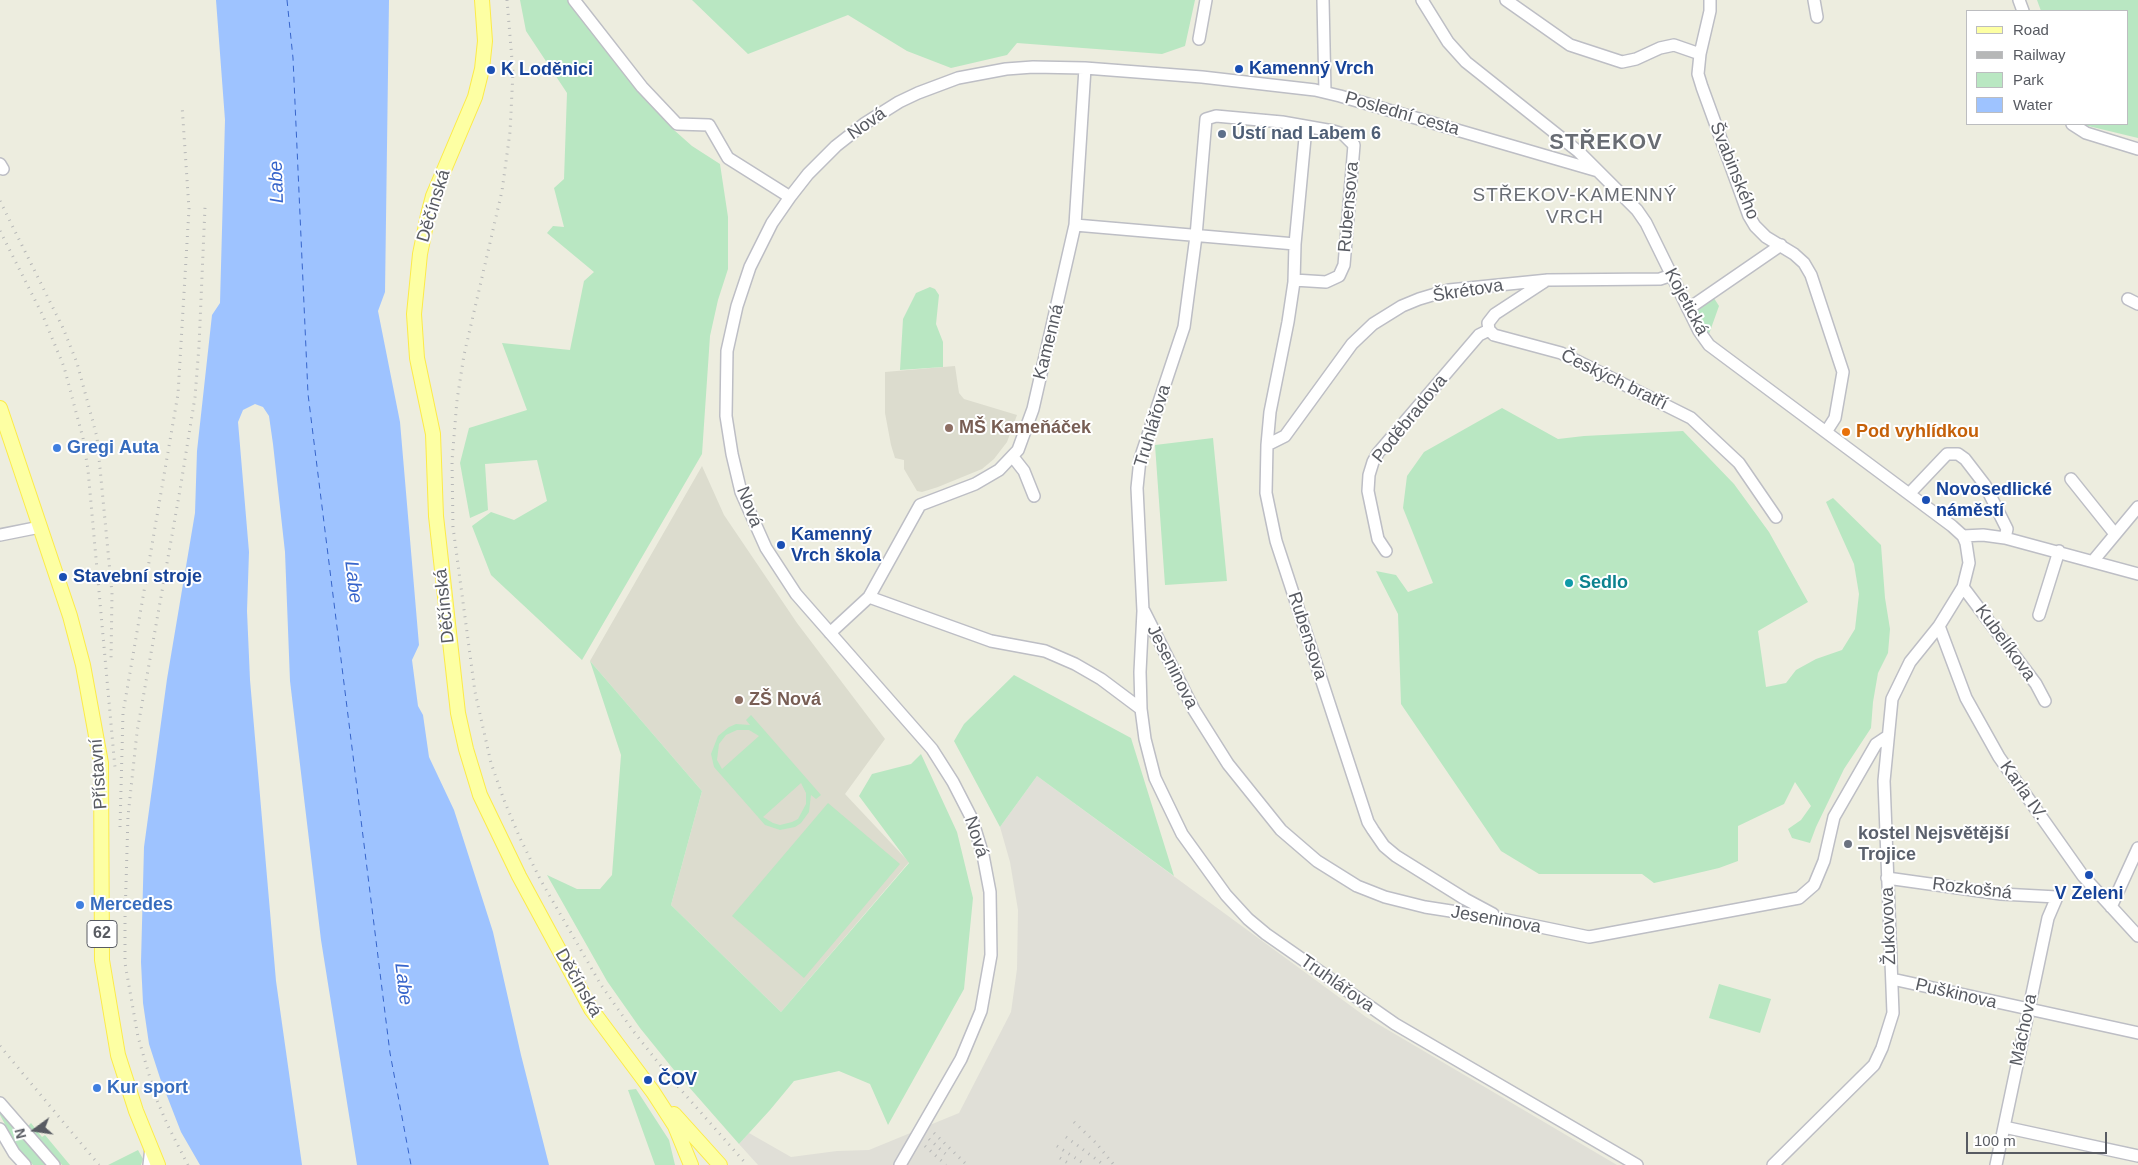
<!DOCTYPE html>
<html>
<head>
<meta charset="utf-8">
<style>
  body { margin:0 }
  #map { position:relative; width:2138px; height:1165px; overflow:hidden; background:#ededdf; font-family:Arial,sans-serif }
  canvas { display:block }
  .legend { position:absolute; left:1966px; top:10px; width:162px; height:115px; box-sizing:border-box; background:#fff; border:1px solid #bcbdc0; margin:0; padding:6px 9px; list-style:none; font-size:15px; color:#585b62 }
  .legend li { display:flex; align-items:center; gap:10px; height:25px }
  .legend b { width:25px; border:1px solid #bcbdc0 }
  .north { position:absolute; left:10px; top:1105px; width:50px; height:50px; -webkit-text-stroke:4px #fff; paint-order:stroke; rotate:256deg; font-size:14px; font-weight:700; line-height:20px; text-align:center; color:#585b62 }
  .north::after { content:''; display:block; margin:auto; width:18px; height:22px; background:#585b62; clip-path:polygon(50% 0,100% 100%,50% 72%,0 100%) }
  .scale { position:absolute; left:1966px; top:1132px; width:141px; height:22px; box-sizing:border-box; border:2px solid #585b62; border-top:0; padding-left:6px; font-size:15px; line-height:18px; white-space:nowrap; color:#585b62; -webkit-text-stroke:4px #fff; paint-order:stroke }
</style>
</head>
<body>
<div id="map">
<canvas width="2138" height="1165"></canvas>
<ul class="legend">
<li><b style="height:6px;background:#fdffa3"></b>Road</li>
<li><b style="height:6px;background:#b6b7b7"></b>Railway</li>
<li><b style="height:14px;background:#b9e7c2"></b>Park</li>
<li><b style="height:14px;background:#9ec3ff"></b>Water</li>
</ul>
<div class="north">N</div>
<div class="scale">100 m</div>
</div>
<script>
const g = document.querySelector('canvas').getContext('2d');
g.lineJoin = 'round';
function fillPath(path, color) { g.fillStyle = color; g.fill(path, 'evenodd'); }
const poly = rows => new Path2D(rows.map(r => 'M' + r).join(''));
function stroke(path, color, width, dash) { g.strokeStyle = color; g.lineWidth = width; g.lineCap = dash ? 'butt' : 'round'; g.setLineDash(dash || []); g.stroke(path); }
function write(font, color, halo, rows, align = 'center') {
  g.font = font + ' Arial,sans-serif'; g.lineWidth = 4; g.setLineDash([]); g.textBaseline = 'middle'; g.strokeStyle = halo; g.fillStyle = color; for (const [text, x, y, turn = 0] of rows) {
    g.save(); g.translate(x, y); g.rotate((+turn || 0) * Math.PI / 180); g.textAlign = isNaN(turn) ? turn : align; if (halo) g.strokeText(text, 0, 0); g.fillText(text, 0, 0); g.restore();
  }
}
fillPath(poly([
  [1037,776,1366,1017,1617,1165,758,1165,739,1144,749,1133,791,1157,837,1151,869,1150,959,1113,1011,1012,1017,969,1018,910,1010,862,1000,827]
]), '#e0dfd7');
fillPath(poly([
  [955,366,959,393,964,399,1017,415,1007,442,994,459,982,469,938,487,922,492,917,491,904,469,904,460,895,458,891,445,885,413,885,372],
  [702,466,724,515,797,623,885,739,845,794,909,862,781,1012,671,905,702,791,590,661]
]), '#dcdcce');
fillPath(poly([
  [520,0,571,0,669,118,674,130,692,146,720,164,728,217,728,269,718,300,710,336,702,454,582,660,491,575,472,526,491,512,514,520,547,501,537,460,485,464,488,510,470,518,460,463,469,428,527,410,502,343,570,350,584,281,594,272,547,233,553,226,564,227,554,188,564,179,567,93,526,31],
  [692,0,1195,0,1185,46,1162,54,1017,43,1007,55,951,68,907,51,848,15,748,54],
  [2037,0,2138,0,2138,138,2080,124,2127,124,2127,11,2041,11],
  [930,287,935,289,939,295,936,324,943,342,943,367,900,370,903,319,916,293],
  [1712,295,1719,306,1709,334,1703,328,1692,309],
  [1502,408,1558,439,1584,436,1683,431,1734,484,1769,532,1808,602,1758,631,1766,687,1786,683,1796,670,1816,659,1842,650,1855,629,1859,594,1854,564,1826,502,1833,498,1881,545,1885,598,1890,629,1888,653,1878,673,1873,702,1871,728,1844,769,1816,827,1810,843,1792,838,1788,829,1801,820,1811,806,1795,782,1784,804,1738,826,1738,861,1719,868,1685,876,1654,883,1642,874,1539,874,1501,851,1401,704,1398,614,1376,571,1396,575,1408,592,1433,583,1403,508,1407,476,1424,452],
  [1213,438,1227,581,1165,585,1155,445],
  [590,661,702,791,671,905,781,1012,909,863,859,796,872,774,911,764,921,754,957,832,973,898,964,989,888,1125,870,1084,839,1071,794,1081,770,1110,739,1144,674,1070,640,1028,607,981,547,875,577,889,600,889,612,875,621,755],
  [1014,675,1131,738,1174,876,1037,776,1000,827,954,741,964,724],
  [751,715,821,795,816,799,811,795,809,812,801,823,795,827,780,830,765,825,714,767,711,754,718,736,729,727,736,724,750,725,746,720],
  [737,730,749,730,759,736,722,769,717,760,719,744,726,735],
  [801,783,806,793,806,804,798,819,792,822,780,825,773,823,763,817],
  [828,803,900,864,804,978,732,916],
  [1719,984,1771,999,1760,1033,1709,1018],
  [636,1089,669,1140,675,1165,655,1165,628,1090],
  [0,1108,50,1165,33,1165,18,1149,0,1115],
  [31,1123,42,1137,45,1135,70,1165,62,1165,28,1126],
  [138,1150,143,1159,141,1165,108,1165]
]), '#b9e7c2');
fillPath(poly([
  [216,0,389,0,385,292,378,311,400,422,419,645,412,660,418,706,423,715,429,757,454,810,493,932,521,1055,549,1165,357,1165,321,940,290,681,285,552,273,444,269,416,263,407,255,404,243,410,238,422,249,552,247,611,250,680,276,981,302,1165,200,1165,181,1132,160,1078,149,1044,143,1003,141,962,144,847,167,679,195,513,197,451,212,315,220,303,225,120]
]), '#9ec3ff');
stroke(poly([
  [287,0,293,58,308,394,390,1053,411,1165]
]), '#3765cb', 1, [6, 5]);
const minor = poly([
  [574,0,642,87,677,124,709,125,728,158,790,197],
  [1323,0,1325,92],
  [1422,0,1448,42,1466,62,1579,152,1637,210,1646,223,1699,331,1709,345,1952,526,1963,536,1966,543,1969,563,1963,587,1939,626,1910,662,1892,699,1884,781,1893,1013,1882,1048,1874,1065,1773,1165],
  [1506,0,1570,45,1622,62,1636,59,1660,48,1674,45,1700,54],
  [1710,0,1710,11,1700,54,1698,74,1702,87,1749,216,1755,226,1766,237,1794,254,1804,263,1811,275,1843,372,1835,418,1826,432],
  [1814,0,1817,17],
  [2019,0,2023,11],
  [1199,39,1206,0],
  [2072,124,2086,133,2138,149],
  [1304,126,1305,138,1295,244,1294,282,1288,322,1270,412,1267,445,1266,493,1276,541,1368,822,1373,830,1384,846,1396,856,1465,899,1493,914],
  [0,164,3,169],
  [1075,225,1295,244],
  [1294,280,1326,282,1339,276,1344,265,1354,145,1343,134,1333,131,1282,122,1216,116,1206,119,1196,236,1184,327,1140,459,1137,488,1143,611,1140,672,1141,709,1145,739,1155,778,1182,834,1226,895,1248,919,1266,934,1395,1024,1637,1165],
  [1547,280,1495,314,1488,323,1489,330,1494,335,1561,353,1691,418,1739,463,1776,517],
  [2128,299,2138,304],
  [1688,309,1781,245],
  [1267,445,1285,436,1352,344,1373,324,1402,306,1419,299,1449,290,1548,280,1660,279,1672,275],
  [1013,457,1024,471,1034,496],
  [2071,479,2115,534],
  [1909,494,1947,454,1958,454,1965,459,1985,485,2007,529,2005,538],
  [0,535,40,527],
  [1963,536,1983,535,2005,538,2138,574],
  [1386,551,1378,539,1368,491,1369,475,1373,462,1378,453,1479,335,1489,330],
  [2093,561,2138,507],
  [1963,587,2036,684,2045,701],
  [869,597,991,641,1045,651,1075,664,1101,679,1141,709],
  [1144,611,1194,710,1228,764,1281,830,1317,861,1357,886,1385,897,1425,907,1502,919,1589,937,1799,898,1814,885,1824,861,1834,817,1876,744,1888,736],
  [2039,615,2059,551],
  [1939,626,1966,698,1999,757,2083,876,2138,936],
  [830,633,869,597,920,505,975,484,999,470,1018,450,1033,409,1075,225,1085,68],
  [1887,878,2001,894,2057,897,2048,918,1996,1165],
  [2111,907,2138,848],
  [1892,979,2138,1033],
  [0,1103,54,1165],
  [2004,1127,2138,1156],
  [0,1129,14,1153,25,1165],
  [149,1165,151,1147],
  [900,1165,961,1059,981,1011,991,955,990,892,983,855,972,819,953,782,932,749,796,594,766,548,741,492,732,454,726,416,727,351,737,306,750,267,772,223,790,197,808,174,836,146,864,124,899,102,918,93,958,78,1006,69,1033,67,1085,68,1202,77,1315,90,1340,96,1598,171]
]);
const major = poly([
  [482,0,485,41,482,69,475,97,433,196,428,215,420,254,414,314,417,358,433,434,436,516,458,713,466,749,480,795,519,876,591,1009,653,1092,675,1126,691,1165],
  [0,408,70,616,83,665,101,763,102,960,118,1055,136,1111,158,1165],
  [674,1114,720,1165]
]);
stroke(minor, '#bdbec5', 14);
stroke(major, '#fceb49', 16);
stroke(minor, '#fff', 11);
stroke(major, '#fdffa3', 14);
stroke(poly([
  [507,0,513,72,510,132,502,191,464,355,457,400,452,461,453,527,475,692,491,763,504,800,519,836,540,879,570,931,601,985,634,1032,668,1075,747,1165],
  [0,201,63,328,77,363,97,437,112,593,111,660],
  [0,231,43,316,64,367,83,438,88,470,115,768],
  [120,827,123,713,178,394,189,209,182,105],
  [0,1046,99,1165],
  [1074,1122,1096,1143,1114,1165],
  [934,1133,967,1165],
  [1066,1137,1104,1165],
  [929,1139,949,1157],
  [925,1146,946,1165],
  [1057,1146,1086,1165],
  [1060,1158,1071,1165],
  [188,1165,168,1126,156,1098,138,1037,125,963,125,918,128,816,137,732,180,490,195,397,199,346,205,207]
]), '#b6b7b7', 3, [1, 6]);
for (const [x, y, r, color] of [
  [1239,69,5,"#1a4fb4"],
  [491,70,5,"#1a4fb4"],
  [1222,134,5,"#5c6f8a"],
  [949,428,5,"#8d6e63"],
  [1846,432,5,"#e8710a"],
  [57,448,5,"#3f7fe0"],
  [1926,500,5,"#1a4fb4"],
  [781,545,5,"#1a4fb4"],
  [63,577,5,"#1a4fb4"],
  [1569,583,5,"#0f9aa8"],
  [739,700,5,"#8d6e63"],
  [1848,844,5,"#6b7280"],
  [2089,875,5,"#1a4fb4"],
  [80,905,5,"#3f7fe0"],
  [648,1080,5,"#1a4fb4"],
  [97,1088,5,"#3f7fe0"]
]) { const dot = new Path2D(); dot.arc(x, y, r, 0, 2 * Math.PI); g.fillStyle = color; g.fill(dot); stroke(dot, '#fff', 2); }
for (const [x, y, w] of [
  [102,934,30]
]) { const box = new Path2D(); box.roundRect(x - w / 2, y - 13.5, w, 27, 4); g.fillStyle = '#fff'; g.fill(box); stroke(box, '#585b62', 1); }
write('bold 16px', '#585b62', null, [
  ["62",102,934]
]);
write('bold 18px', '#164399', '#fff', [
  ["Kamenný Vrch",1249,69],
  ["K Loděnici",501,70],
  ["Novosedlické",1936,490],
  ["náměstí",1936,511],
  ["Kamenný",791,535],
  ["Vrch škola",791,556],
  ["Stavební stroje",73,577],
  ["V Zeleni",2089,894,"center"],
  ["ČOV",658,1080]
], 'left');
write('18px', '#585b62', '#fff', [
  ["Poslední cesta",1402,114,16],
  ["Nová",867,124,-35],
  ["Švabinského",1734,171,68],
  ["Děčínská",434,206,-73],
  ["Rubensova",1349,207,-85],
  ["Škrétova",1468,291,-9],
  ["Kojetická",1686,302,62],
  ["Kamenná",1049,342,-76],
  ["Českých bratří",1614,380,26],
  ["Poděbradova",1410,419,-51],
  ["Truhlářova",1153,426,-73],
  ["Nová",749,507,69],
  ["Děčínská",445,606,-96],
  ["Rubensova",1307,636,72],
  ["Kubelíkova",2005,643,54],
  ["Jeseninova",1172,667,63],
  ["Přístavní",99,774,-94],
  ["Karla IV.",2023,791,55],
  ["Nová",976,837,72],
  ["Rozkošná",1972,889,7],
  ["Jeseninova",1496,920,10],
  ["Žukovova",1889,926,-92],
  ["Děčínská",578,983,60],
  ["Truhlářova",1337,984,35],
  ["Puškinova",1956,994,13],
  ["Máchova",2024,1030,-78]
]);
write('bold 18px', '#4e5e75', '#fff', [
  ["Ústí nad Labem 6",1232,134]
], 'left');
write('bold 18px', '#785e54', '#fff', [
  ["MŠ Kameňáček",959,428],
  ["ZŠ Nová",749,700]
], 'left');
write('bold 18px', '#c56008', '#fff', [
  ["Pod vyhlídkou",1856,432]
], 'left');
write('bold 18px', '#366cbe', '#fff', [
  ["Gregi Auta",67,448],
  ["Mercedes",90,905],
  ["Kur sport",107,1088]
], 'left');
write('bold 18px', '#0d838f', '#fff', [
  ["Sedlo",1579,583]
], 'left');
write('bold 18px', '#5b616d', '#fff', [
  ["kostel Nejsvětější",1858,834],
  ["Trojice",1858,855]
], 'left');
write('italic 19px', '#3765cb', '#fff', [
  ["Labe",277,182,-92],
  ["Labe",353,582,83],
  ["Labe",403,984,83]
]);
g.letterSpacing = '1px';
write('19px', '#696d74', '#fff', [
  ["STŘEKOV-KAMENNÝ",1575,196],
  ["VRCH",1575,218]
]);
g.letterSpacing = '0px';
g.letterSpacing = '1px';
write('bold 22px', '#696d74', '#fff', [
  ["STŘEKOV",1606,143]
]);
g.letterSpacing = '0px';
</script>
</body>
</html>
